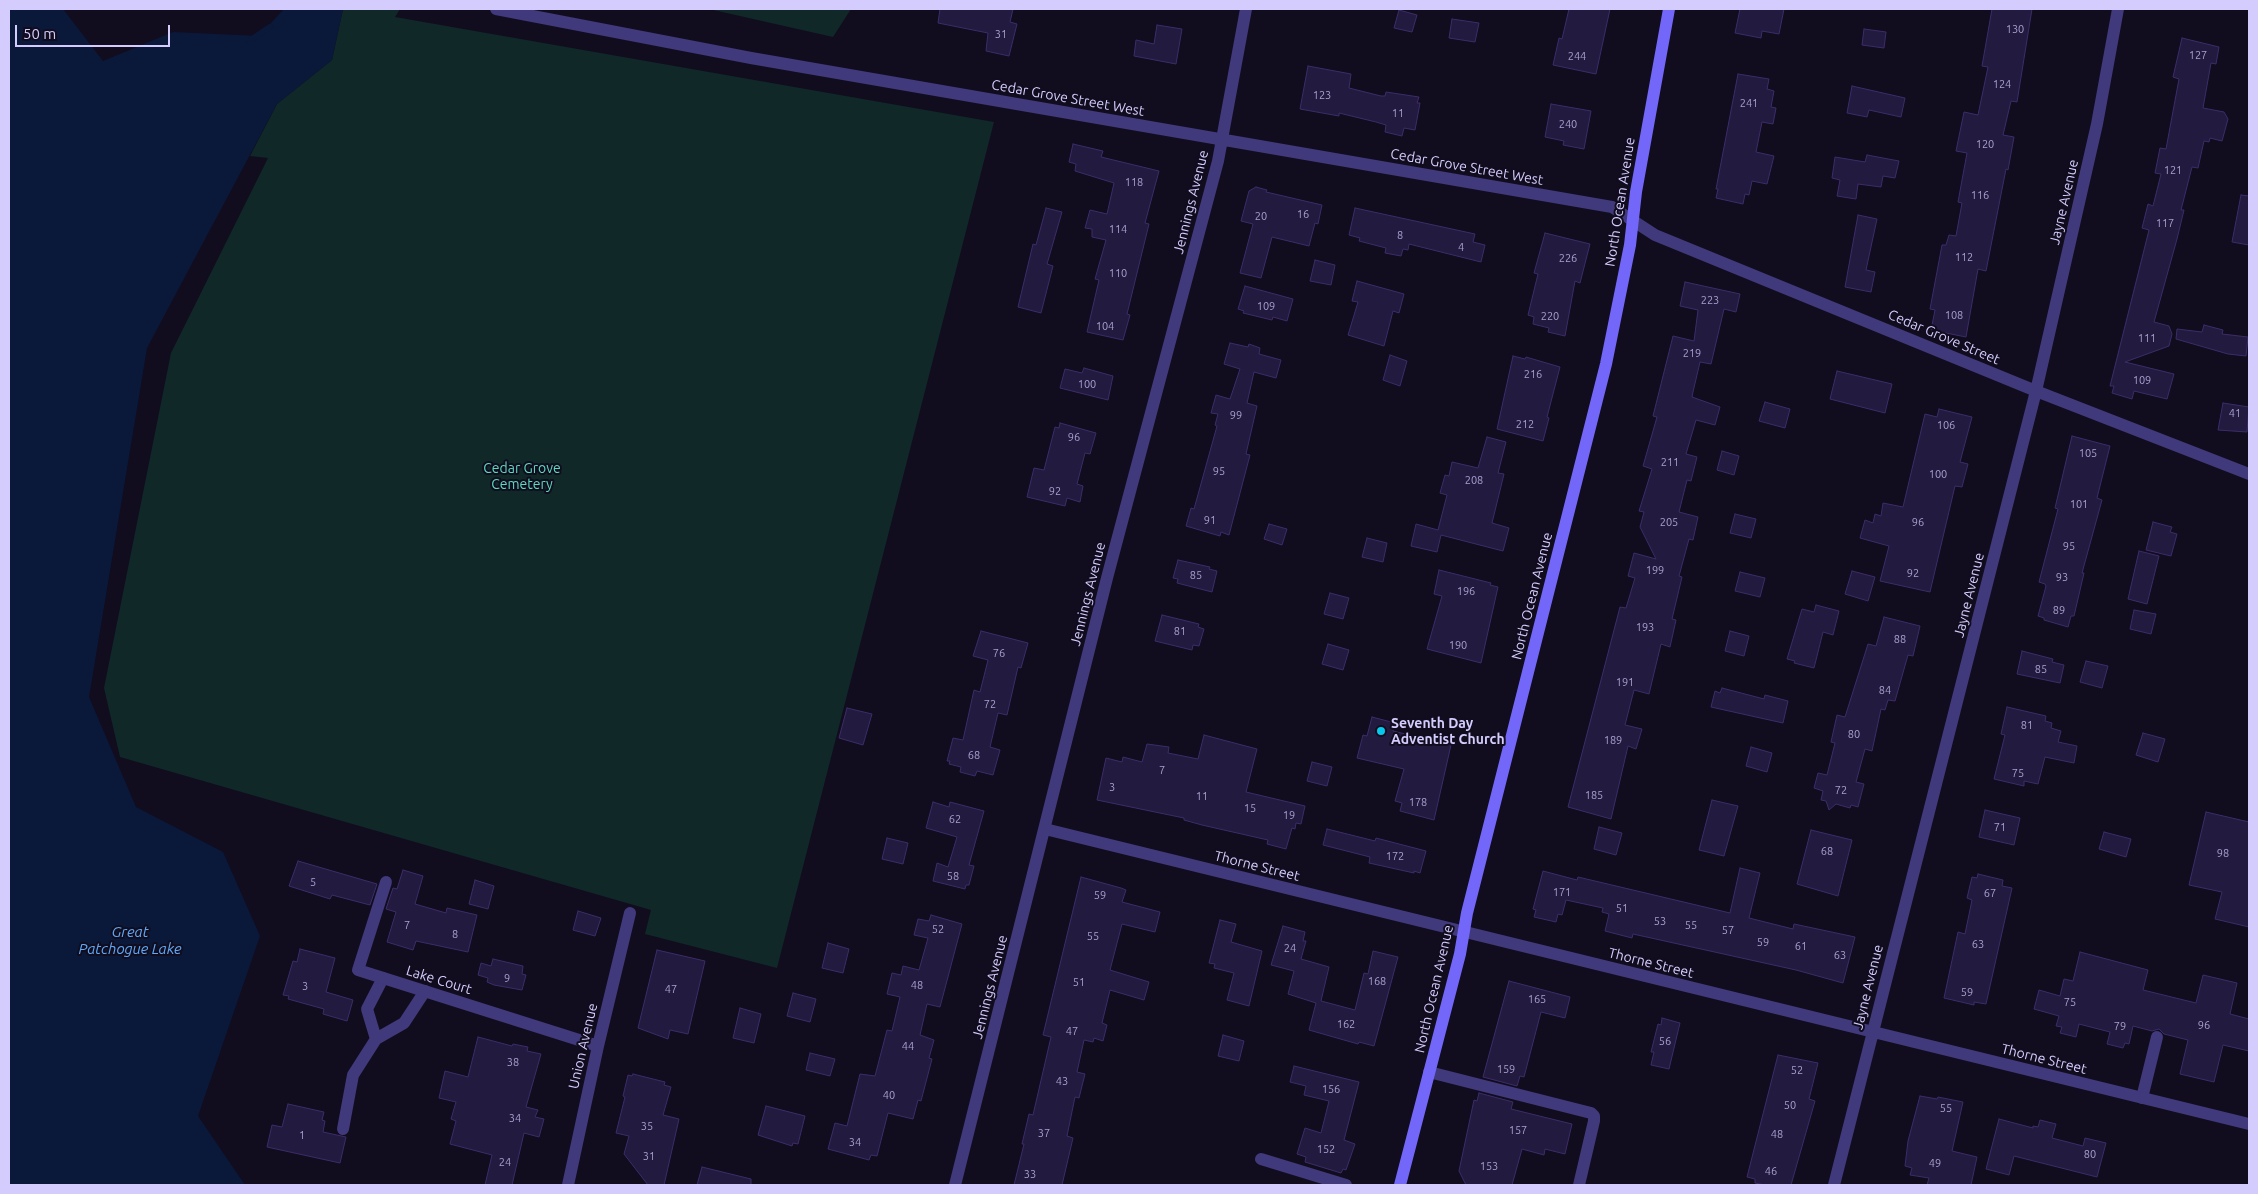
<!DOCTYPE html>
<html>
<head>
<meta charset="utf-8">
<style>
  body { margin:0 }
  #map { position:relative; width:2258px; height:1194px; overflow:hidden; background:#110d1e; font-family:Ubuntu,sans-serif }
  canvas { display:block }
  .frame { position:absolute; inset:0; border:10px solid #d4ccfd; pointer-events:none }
  .scale { position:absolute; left:15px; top:25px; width:155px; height:22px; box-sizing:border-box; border:2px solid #d4ccfd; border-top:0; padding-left:6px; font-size:15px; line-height:18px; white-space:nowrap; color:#d4ccfd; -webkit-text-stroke:4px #110d1e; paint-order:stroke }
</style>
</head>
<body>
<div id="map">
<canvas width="2258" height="1194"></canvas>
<div class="frame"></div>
<div class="scale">50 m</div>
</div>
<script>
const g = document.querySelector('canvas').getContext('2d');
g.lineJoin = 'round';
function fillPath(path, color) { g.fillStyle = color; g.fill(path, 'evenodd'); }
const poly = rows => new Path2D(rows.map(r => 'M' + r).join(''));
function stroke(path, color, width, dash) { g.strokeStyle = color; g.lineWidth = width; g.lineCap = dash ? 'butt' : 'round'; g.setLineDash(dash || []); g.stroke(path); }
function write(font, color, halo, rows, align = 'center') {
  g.font = font + ' Ubuntu,sans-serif'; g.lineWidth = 4; g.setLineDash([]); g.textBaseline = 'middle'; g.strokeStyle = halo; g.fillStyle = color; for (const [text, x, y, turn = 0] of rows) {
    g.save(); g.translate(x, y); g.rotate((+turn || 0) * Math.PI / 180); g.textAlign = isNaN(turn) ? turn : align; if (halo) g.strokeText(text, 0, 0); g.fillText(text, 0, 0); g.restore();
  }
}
fillPath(poly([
  [343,9,400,9,395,17,994,122,777,968,645,934,651,910,120,757,104,688,171,353,268,158,250,156,277,104,332,60],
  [709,9,851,9,833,37]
]), '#102828');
fillPath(poly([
  [9,9,63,9,103,61,173,32,259,36,284,9,343,9,332,60,277,104,147,348,89,697,136,807,223,852,260,936,198,1116,245,1185,9,1185]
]), '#0a193a');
stroke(poly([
  [249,41,270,27]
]), '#0a193a', 6);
const building = poly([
  [940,9,1013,9,1010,22,1017,24,1009,56,986,51,988,33,938,23,940,9],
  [1569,9,1610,9,1596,74,1553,65,1559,38,1562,39,1569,9],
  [1740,9,1784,9,1779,34,1762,31,1761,38,1735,33,1740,9],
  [1992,9,2032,9,2017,102,2011,101,2003,135,2014,137,2008,170,2006,169,1986,271,1978,269,1966,337,1931,330,1935,310,1930,309,1942,245,1946,245,1949,235,1956,236,1962,203,1958,202,1967,153,1956,151,1964,112,1978,115,1988,67,1982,66,1992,9],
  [1399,10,1417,15,1412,32,1394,28,1399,10],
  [1452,19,1479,23,1475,42,1449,38,1452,19],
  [1157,25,1182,29,1176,64,1134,56,1136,40,1154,44,1157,25],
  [1864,29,1886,32,1884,48,1862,45,1864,29],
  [2182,38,2219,47,2216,64,2211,63,2203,108,2224,112,2228,119,2222,141,2210,138,2209,142,2204,141,2198,168,2192,167,2181,210,2184,210,2177,239,2154,322,2169,326,2172,334,2169,346,2125,362,2174,374,2167,399,2134,391,2132,399,2112,393,2114,386,2110,386,2149,230,2142,228,2148,204,2153,206,2161,174,2155,173,2160,148,2166,149,2179,79,2173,77,2182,38],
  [1308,66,1351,74,1349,88,1381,96,1385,96,1386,92,1419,97,1417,103,1420,103,1415,130,1404,128,1402,136,1385,132,1386,125,1376,122,1339,113,1339,116,1300,109,1308,66],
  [1738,74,1769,79,1767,89,1774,91,1771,107,1776,108,1773,124,1762,122,1756,152,1774,156,1767,184,1752,181,1749,195,1745,194,1743,204,1716,198,1718,189,1716,189,1738,74],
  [1852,86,1905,98,1901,117,1869,110,1867,117,1847,113,1852,86],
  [1551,104,1591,111,1584,149,1563,145,1564,141,1545,137,1551,104],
  [1073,144,1103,151,1101,157,1159,171,1145,223,1149,224,1127,314,1130,315,1123,340,1087,332,1099,280,1095,279,1106,240,1092,237,1092,229,1085,228,1090,210,1107,214,1114,183,1075,171,1076,164,1069,162,1073,144],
  [1867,155,1899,161,1895,178,1883,176,1881,187,1858,184,1856,199,1837,196,1840,180,1832,178,1835,157,1865,162,1867,155],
  [1256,187,1267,190,1266,192,1322,205,1318,224,1315,223,1309,246,1272,237,1261,278,1240,273,1253,224,1241,221,1249,191,1256,187],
  [2241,195,2249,196,2249,245,2232,242,2241,195],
  [1046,208,1062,212,1047,264,1053,266,1041,313,1018,307,1033,244,1036,245,1046,208],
  [1355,208,1475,234,1473,242,1485,245,1481,262,1409,244,1408,250,1403,249,1401,256,1385,253,1386,248,1359,241,1360,238,1349,235,1355,208],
  [1858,215,1877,219,1866,270,1875,272,1871,292,1845,287,1858,215],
  [1545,233,1590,244,1580,283,1575,281,1565,336,1548,332,1549,328,1533,324,1534,317,1528,315,1538,274,1534,273,1545,233],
  [1315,260,1335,265,1331,285,1310,281,1315,260],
  [1357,281,1404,294,1399,313,1393,311,1384,346,1348,335,1358,302,1352,301,1357,281],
  [1685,282,1740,294,1736,312,1724,309,1711,364,1700,362,1693,392,1692,397,1720,407,1715,425,1696,420,1686,454,1697,457,1691,481,1687,480,1679,512,1698,517,1693,540,1689,539,1679,576,1682,577,1672,619,1676,620,1670,647,1661,644,1649,694,1634,690,1625,725,1642,729,1636,749,1628,746,1611,819,1568,807,1620,607,1626,608,1635,578,1628,576,1634,553,1656,559,1640,527,1644,512,1639,511,1652,469,1643,466,1657,417,1653,416,1673,336,1694,341,1698,310,1680,306,1685,282],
  [1245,286,1293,299,1287,321,1273,317,1272,320,1243,313,1244,311,1238,309,1245,286],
  [2204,325,2223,330,2222,334,2248,337,2246,356,2228,354,2176,339,2177,329,2202,332,2204,325],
  [1230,343,1248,347,1249,344,1260,348,1259,354,1281,360,1276,378,1254,372,1247,403,1257,406,1246,454,1250,455,1229,535,1221,532,1220,536,1186,526,1191,508,1194,509,1217,426,1215,425,1218,414,1211,413,1216,395,1230,399,1240,369,1224,364,1230,343],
  [1390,355,1407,361,1400,386,1383,380,1390,355],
  [1513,356,1525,359,1526,357,1560,367,1547,417,1549,418,1543,441,1497,429,1513,356],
  [1084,368,1113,376,1108,400,1060,388,1065,369,1082,373,1084,368],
  [1837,371,1892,384,1885,413,1830,399,1837,371],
  [1765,402,1790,409,1785,428,1759,421,1765,402],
  [2223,403,2249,407,2247,432,2218,430,2223,403],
  [1939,409,1972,417,1960,462,1968,464,1962,487,1955,486,1930,592,1880,581,1889,546,1860,538,1865,520,1873,523,1875,514,1881,516,1883,503,1903,507,1925,414,1937,417,1939,409],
  [1060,423,1096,433,1090,454,1085,453,1077,484,1083,486,1080,502,1067,498,1065,506,1027,497,1034,468,1044,470,1055,427,1059,428,1060,423],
  [2072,436,2110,446,2097,498,2102,500,2082,573,2084,573,2074,616,2071,616,2068,627,2044,620,2044,618,2038,616,2046,586,2045,584,2039,582,2058,509,2055,508,2072,436],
  [1487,437,1506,442,1498,473,1504,474,1492,523,1509,528,1503,551,1441,535,1437,552,1411,546,1416,524,1438,530,1447,495,1440,493,1445,475,1449,476,1452,462,1478,468,1487,437],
  [1722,451,1739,456,1734,475,1717,470,1722,451],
  [1735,514,1756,519,1751,538,1730,533,1735,514],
  [2153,522,2172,527,2170,532,2177,534,2171,556,2146,550,2153,522],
  [1269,524,1287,529,1282,545,1264,539,1269,524],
  [1367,538,1387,543,1383,562,1362,557,1367,538],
  [2139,551,2159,556,2147,604,2128,599,2139,551],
  [1178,560,1210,567,1209,569,1217,571,1212,592,1177,583,1178,579,1173,578,1178,560],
  [1439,570,1491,583,1490,585,1498,587,1481,663,1427,649,1442,596,1434,594,1439,570],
  [1852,571,1875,577,1868,601,1845,594,1852,571],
  [1740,572,1765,578,1760,597,1735,591,1740,572],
  [1330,593,1349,598,1343,619,1324,614,1330,593],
  [1816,605,1839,611,1833,635,1823,632,1814,668,1794,663,1795,661,1787,659,1802,609,1814,612,1816,605],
  [2134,610,2156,614,2151,634,2130,629,2134,610],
  [1162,615,1199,624,1198,627,1204,629,1199,646,1193,645,1192,650,1155,641,1162,615],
  [1884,617,1920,626,1913,656,1908,655,1895,701,1888,700,1885,710,1881,709,1872,751,1865,749,1856,782,1864,784,1858,807,1851,805,1850,808,1836,804,1829,810,1826,801,1821,800,1823,791,1814,788,1818,773,1827,775,1835,743,1831,742,1837,715,1845,717,1868,644,1876,646,1884,617],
  [981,631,1028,643,1021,668,1018,667,1007,715,998,713,990,747,1000,750,993,775,977,771,975,776,960,772,961,767,949,764,950,761,947,761,953,738,963,740,974,690,980,692,988,660,973,656,981,631],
  [1730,631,1749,636,1744,656,1725,651,1730,631],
  [1328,644,1349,650,1343,670,1322,664,1328,644],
  [2022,651,2053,659,2052,662,2064,665,2060,683,2017,674,2022,651],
  [2086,661,2108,666,2102,688,2080,682,2086,661],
  [1722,688,1764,699,1765,695,1788,701,1783,723,1711,707,1715,691,1720,693,1722,688],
  [2007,707,2046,716,2045,721,2052,723,2051,728,2061,731,2058,742,2077,746,2074,763,2045,757,2038,784,2024,781,2024,786,1994,779,2005,735,2001,734,2007,707],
  [847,708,872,714,863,745,839,738,847,708],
  [1372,717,1395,723,1393,731,1451,745,1434,820,1400,811,1402,803,1395,801,1404,769,1357,758,1363,735,1367,736,1372,717],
  [2143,733,2165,739,2158,762,2136,755,2143,733],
  [1204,735,1257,749,1246,792,1305,806,1301,824,1296,823,1295,829,1292,828,1286,849,1267,844,1268,840,1202,825,1184,820,1184,818,1097,800,1106,758,1122,762,1123,757,1142,762,1147,744,1169,747,1168,753,1198,759,1204,735],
  [1751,747,1772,753,1767,772,1746,766,1751,747],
  [1312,762,1332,767,1327,786,1307,781,1312,762],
  [1712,800,1738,806,1724,856,1699,850,1712,800],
  [933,802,949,807,950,802,984,811,969,865,974,866,969,885,966,885,965,889,933,881,937,863,948,867,957,837,926,828,933,802],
  [1985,810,2020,818,2014,845,1979,837,1985,810],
  [2206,812,2249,822,2249,927,2215,919,2222,892,2189,885,2206,812],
  [1599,827,1622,833,1616,855,1594,849,1599,827],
  [1327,829,1375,841,1376,838,1426,851,1420,873,1414,871,1414,873,1369,863,1370,857,1323,845,1327,829],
  [1811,830,1852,840,1838,896,1797,884,1811,830],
  [2104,832,2131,839,2126,857,2099,849,2104,832],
  [887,838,908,843,903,864,882,859,887,838],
  [298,861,377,884,370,905,332,895,330,899,289,886,298,861],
  [1740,868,1760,873,1749,918,1793,929,1794,924,1855,937,1843,983,1796,970,1633,934,1632,938,1605,931,1609,914,1602,912,1603,908,1566,900,1562,915,1558,914,1556,922,1534,917,1536,910,1533,909,1543,871,1577,880,1578,877,1730,913,1740,868],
  [403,870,423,876,415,904,446,913,447,908,477,915,468,952,416,941,413,950,387,942,396,912,386,909,393,888,397,889,403,870],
  [1978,874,2003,880,2002,886,2012,888,1986,1004,1974,1002,1974,1005,1944,998,1958,932,1965,934,1972,900,1967,898,1972,877,1977,878,1978,874],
  [1081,877,1121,888,1126,890,1122,902,1160,912,1155,932,1122,924,1110,970,1149,982,1144,1000,1110,990,1102,1023,1107,1025,1103,1041,1094,1038,1093,1042,1084,1040,1077,1072,1085,1074,1079,1098,1075,1097,1067,1136,1073,1138,1062,1185,1014,1185,1024,1144,1022,1144,1029,1114,1033,1115,1051,1037,1043,1035,1081,877],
  [475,880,494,886,488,909,469,904,475,880],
  [578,911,601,918,595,936,573,930,578,911],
  [931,915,962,924,940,1007,927,1004,920,1035,934,1040,929,1058,932,1059,921,1101,918,1100,913,1119,888,1113,877,1156,871,1155,869,1160,828,1149,835,1123,847,1126,860,1074,875,1076,887,1030,892,1031,900,997,887,994,892,973,901,975,903,966,919,970,928,938,914,935,918,919,929,921,931,915],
  [1220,920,1236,924,1231,942,1262,951,1249,1006,1227,1000,1234,973,1214,968,1215,964,1209,963,1220,920],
  [1283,926,1305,932,1303,941,1306,941,1301,959,1329,967,1321,1001,1355,1010,1364,973,1368,974,1373,951,1398,957,1374,1046,1359,1042,1358,1044,1309,1030,1316,1003,1288,994,1294,971,1271,965,1283,926],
  [828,943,849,949,843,973,822,968,828,943],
  [300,949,335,958,326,992,353,1000,347,1021,323,1014,324,1009,288,999,289,996,283,995,293,961,297,962,300,949],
  [657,950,705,961,688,1034,670,1030,668,1039,638,1028,657,950],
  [2080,952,2148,970,2143,990,2196,1003,2203,975,2237,983,2230,1014,2249,1019,2249,1051,2223,1045,2214,1082,2180,1074,2188,1040,2164,1034,2159,1029,2152,1031,2133,1026,2129,1044,2125,1043,2123,1048,2107,1044,2110,1032,2079,1024,2076,1037,2060,1033,2062,1027,2056,1026,2059,1016,2034,1009,2039,990,2060,996,2064,979,2073,981,2080,952],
  [493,959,523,966,522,974,526,975,522,990,494,985,487,982,488,978,478,975,481,963,491,966,493,959],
  [1509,981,1570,997,1565,1018,1541,1012,1524,1077,1520,1076,1517,1086,1483,1077,1509,981],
  [793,993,816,999,810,1022,787,1016,793,993],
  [740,1008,761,1014,754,1043,733,1038,740,1008],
  [1662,1018,1680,1023,1669,1069,1651,1065,1654,1052,1651,1052,1658,1024,1661,1025,1662,1018],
  [1223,1035,1244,1041,1239,1061,1218,1056,1223,1035],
  [478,1037,512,1046,513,1044,528,1047,527,1051,541,1054,526,1107,538,1110,535,1117,544,1119,539,1137,524,1133,512,1185,485,1185,492,1155,450,1144,456,1121,451,1119,456,1102,439,1098,445,1071,468,1077,478,1037],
  [810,1053,835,1059,830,1076,806,1070,810,1053],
  [1778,1055,1818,1063,1809,1099,1815,1101,1791,1185,1765,1185,1755,1183,1755,1179,1747,1177,1778,1055],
  [1294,1066,1359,1082,1344,1140,1355,1144,1346,1170,1343,1169,1341,1173,1305,1162,1306,1157,1297,1154,1305,1128,1321,1133,1329,1101,1304,1095,1306,1086,1290,1082,1294,1066],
  [633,1074,665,1082,664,1085,671,1087,663,1115,679,1119,664,1185,648,1185,624,1154,629,1136,616,1133,625,1097,623,1096,628,1075,632,1076,633,1074],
  [1479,1093,1513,1102,1511,1109,1572,1124,1565,1154,1545,1149,1544,1155,1522,1149,1512,1185,1466,1185,1459,1171,1474,1100,1477,1101,1479,1093],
  [1920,1096,1937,1099,1938,1097,1963,1102,1952,1151,1977,1157,1971,1185,1927,1185,1929,1178,1910,1175,1912,1168,1905,1166,1908,1141,1920,1096],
  [288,1104,324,1112,322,1120,325,1121,323,1132,346,1137,340,1163,267,1147,272,1125,282,1127,288,1104],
  [766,1106,805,1116,798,1144,793,1143,792,1146,758,1135,766,1106],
  [1999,1119,2033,1128,2033,1126,2038,1127,2040,1120,2056,1124,2052,1138,2083,1146,2085,1138,2106,1143,2097,1177,2014,1156,2009,1175,1986,1169,1999,1119],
  [702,1167,751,1179,751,1185,697,1185,702,1167]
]);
fillPath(building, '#231a3f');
stroke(building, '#3c2d6a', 1);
stroke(poly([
  [376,1039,367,1009,383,978],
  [1429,1072,1591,1113,1594,1116,1594,1121,1579,1185],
  [2142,1098,2157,1037],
  [343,1129,353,1075,376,1039,404,1023,425,991],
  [1261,1159,1346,1185]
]), '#40397c', 12);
stroke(poly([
  [496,9,751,58,1612,207,1655,235,2036,391,2249,474],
  [1045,829,2249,1124],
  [386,882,358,970,598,1046],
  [568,1185,598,1046,630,913],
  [955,1185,1107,578,1218,161,1246,9],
  [1834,1185,2036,391,2097,124,2118,9]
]), '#40397c', 12);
stroke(poly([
  [1400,1185,1460,954,1467,913,1606,364,1630,245,1636,192,1669,9]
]), '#7367fa', 12);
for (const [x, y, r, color] of [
  [1381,731,5,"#08c9ed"]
]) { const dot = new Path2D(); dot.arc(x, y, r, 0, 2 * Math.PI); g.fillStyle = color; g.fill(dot); stroke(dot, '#110d1e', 2); }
write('11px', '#a8a0ce', null, [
  ["130",2015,29],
  ["31",1001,34],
  ["127",2198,55],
  ["244",1577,56],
  ["124",2002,84],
  ["123",1322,95],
  ["241",1749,103],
  ["11",1398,113],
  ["240",1568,124],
  ["120",1985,144],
  ["121",2173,170],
  ["118",1134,182],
  ["116",1980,195],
  ["16",1303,214],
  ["20",1261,216],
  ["117",2165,223],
  ["114",1118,229],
  ["8",1400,235],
  ["4",1461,247],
  ["112",1964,257],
  ["226",1568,258],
  ["110",1118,273],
  ["223",1710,300],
  ["109",1266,306],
  ["108",1954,315],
  ["220",1550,316],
  ["104",1105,326],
  ["111",2147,338],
  ["219",1692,353],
  ["216",1533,374],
  ["109",2142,380],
  ["100",1087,384],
  ["41",2235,413],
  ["99",1236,415],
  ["212",1525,424],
  ["106",1946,425],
  ["96",1074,437],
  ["105",2088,453],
  ["211",1670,462],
  ["95",1219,471],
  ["100",1938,474],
  ["208",1474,480],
  ["92",1055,491],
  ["101",2079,504],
  ["91",1210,520],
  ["205",1669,522],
  ["96",1918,522],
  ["95",2069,546],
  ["199",1655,570],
  ["92",1913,573],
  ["85",1196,575],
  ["93",2062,577],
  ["196",1466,591],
  ["89",2059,610],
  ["193",1645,627],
  ["81",1180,631],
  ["88",1900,639],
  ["190",1458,645],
  ["76",999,653],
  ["85",2041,669],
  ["191",1625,682],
  ["84",1885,690],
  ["72",990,704],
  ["81",2027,725],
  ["80",1854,734],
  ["189",1613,740],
  ["68",974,755],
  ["7",1162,770],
  ["75",2018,773],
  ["3",1112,787],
  ["72",1841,790],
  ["185",1594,795],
  ["11",1202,796],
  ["178",1418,802],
  ["15",1250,808],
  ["19",1289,815],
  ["62",955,819],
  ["71",2000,827],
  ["68",1827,851],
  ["98",2223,853],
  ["172",1395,856],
  ["58",953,876],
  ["5",313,882],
  ["171",1562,892],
  ["67",1990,893],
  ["59",1100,895],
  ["51",1622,908],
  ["53",1660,921],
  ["7",407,925],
  ["55",1691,925],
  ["52",938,929],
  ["57",1728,930],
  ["8",455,934],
  ["55",1093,936],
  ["59",1763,942],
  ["63",1978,944],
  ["61",1801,946],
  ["24",1290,948],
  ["63",1840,955],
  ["9",507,978],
  ["168",1377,981],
  ["51",1079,982],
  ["48",917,985],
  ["3",305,986],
  ["47",671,989],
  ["59",1967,992],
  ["165",1537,999],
  ["75",2070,1002],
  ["162",1346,1024],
  ["96",2204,1025],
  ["79",2120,1026],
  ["47",1072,1031],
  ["56",1665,1041],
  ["44",908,1046],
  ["38",513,1062],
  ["159",1506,1069],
  ["52",1797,1070],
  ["43",1062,1081],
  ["156",1331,1089],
  ["40",889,1095],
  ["50",1790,1105],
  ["55",1946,1108],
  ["34",515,1118],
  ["35",647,1126],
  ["157",1518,1130],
  ["37",1044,1133],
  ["48",1777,1134],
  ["1",302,1135],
  ["34",855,1142],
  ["152",1326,1149],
  ["80",2090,1154],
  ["31",649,1156],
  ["24",505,1162],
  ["49",1935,1163],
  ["153",1489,1166],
  ["46",1771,1171],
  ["33",1030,1174]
]);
write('14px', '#d4ccfd', '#110d1e', [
  ["Cedar Grove Street West",1068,98,10],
  ["Cedar Grove Street West",1467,167,10],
  ["Jennings Avenue",1191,202,-76],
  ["North Ocean Avenue",1620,202,-81],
  ["Jayne Avenue",2064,202,-77],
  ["Cedar Grove Street",1944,337,23],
  ["Jennings Avenue",1088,594,-76],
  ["Jayne Avenue",1969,595,-76],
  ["North Ocean Avenue",1532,596,-76],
  ["Thorne Street",1257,866,14],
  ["Thorne Street",1651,963,14],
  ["Lake Court",439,980,17],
  ["Jennings Avenue",990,987,-76],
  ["Jayne Avenue",1868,987,-76],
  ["North Ocean Avenue",1434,989,-77],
  ["Union Avenue",583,1046,-77],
  ["Thorne Street",2044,1059,14]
]);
write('14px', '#5bdac1', '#110d1e', [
  ["Cedar Grove",522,468],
  ["Cemetery",522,484]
]);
write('bold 14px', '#d4ccfd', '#110d1e', [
  ["Seventh Day",1391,723],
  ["Adventist Church",1391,739]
], 'left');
write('italic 15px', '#5ea9f9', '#110d1e', [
  ["Great",130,932],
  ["Patchogue Lake",130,949]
]);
</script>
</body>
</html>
